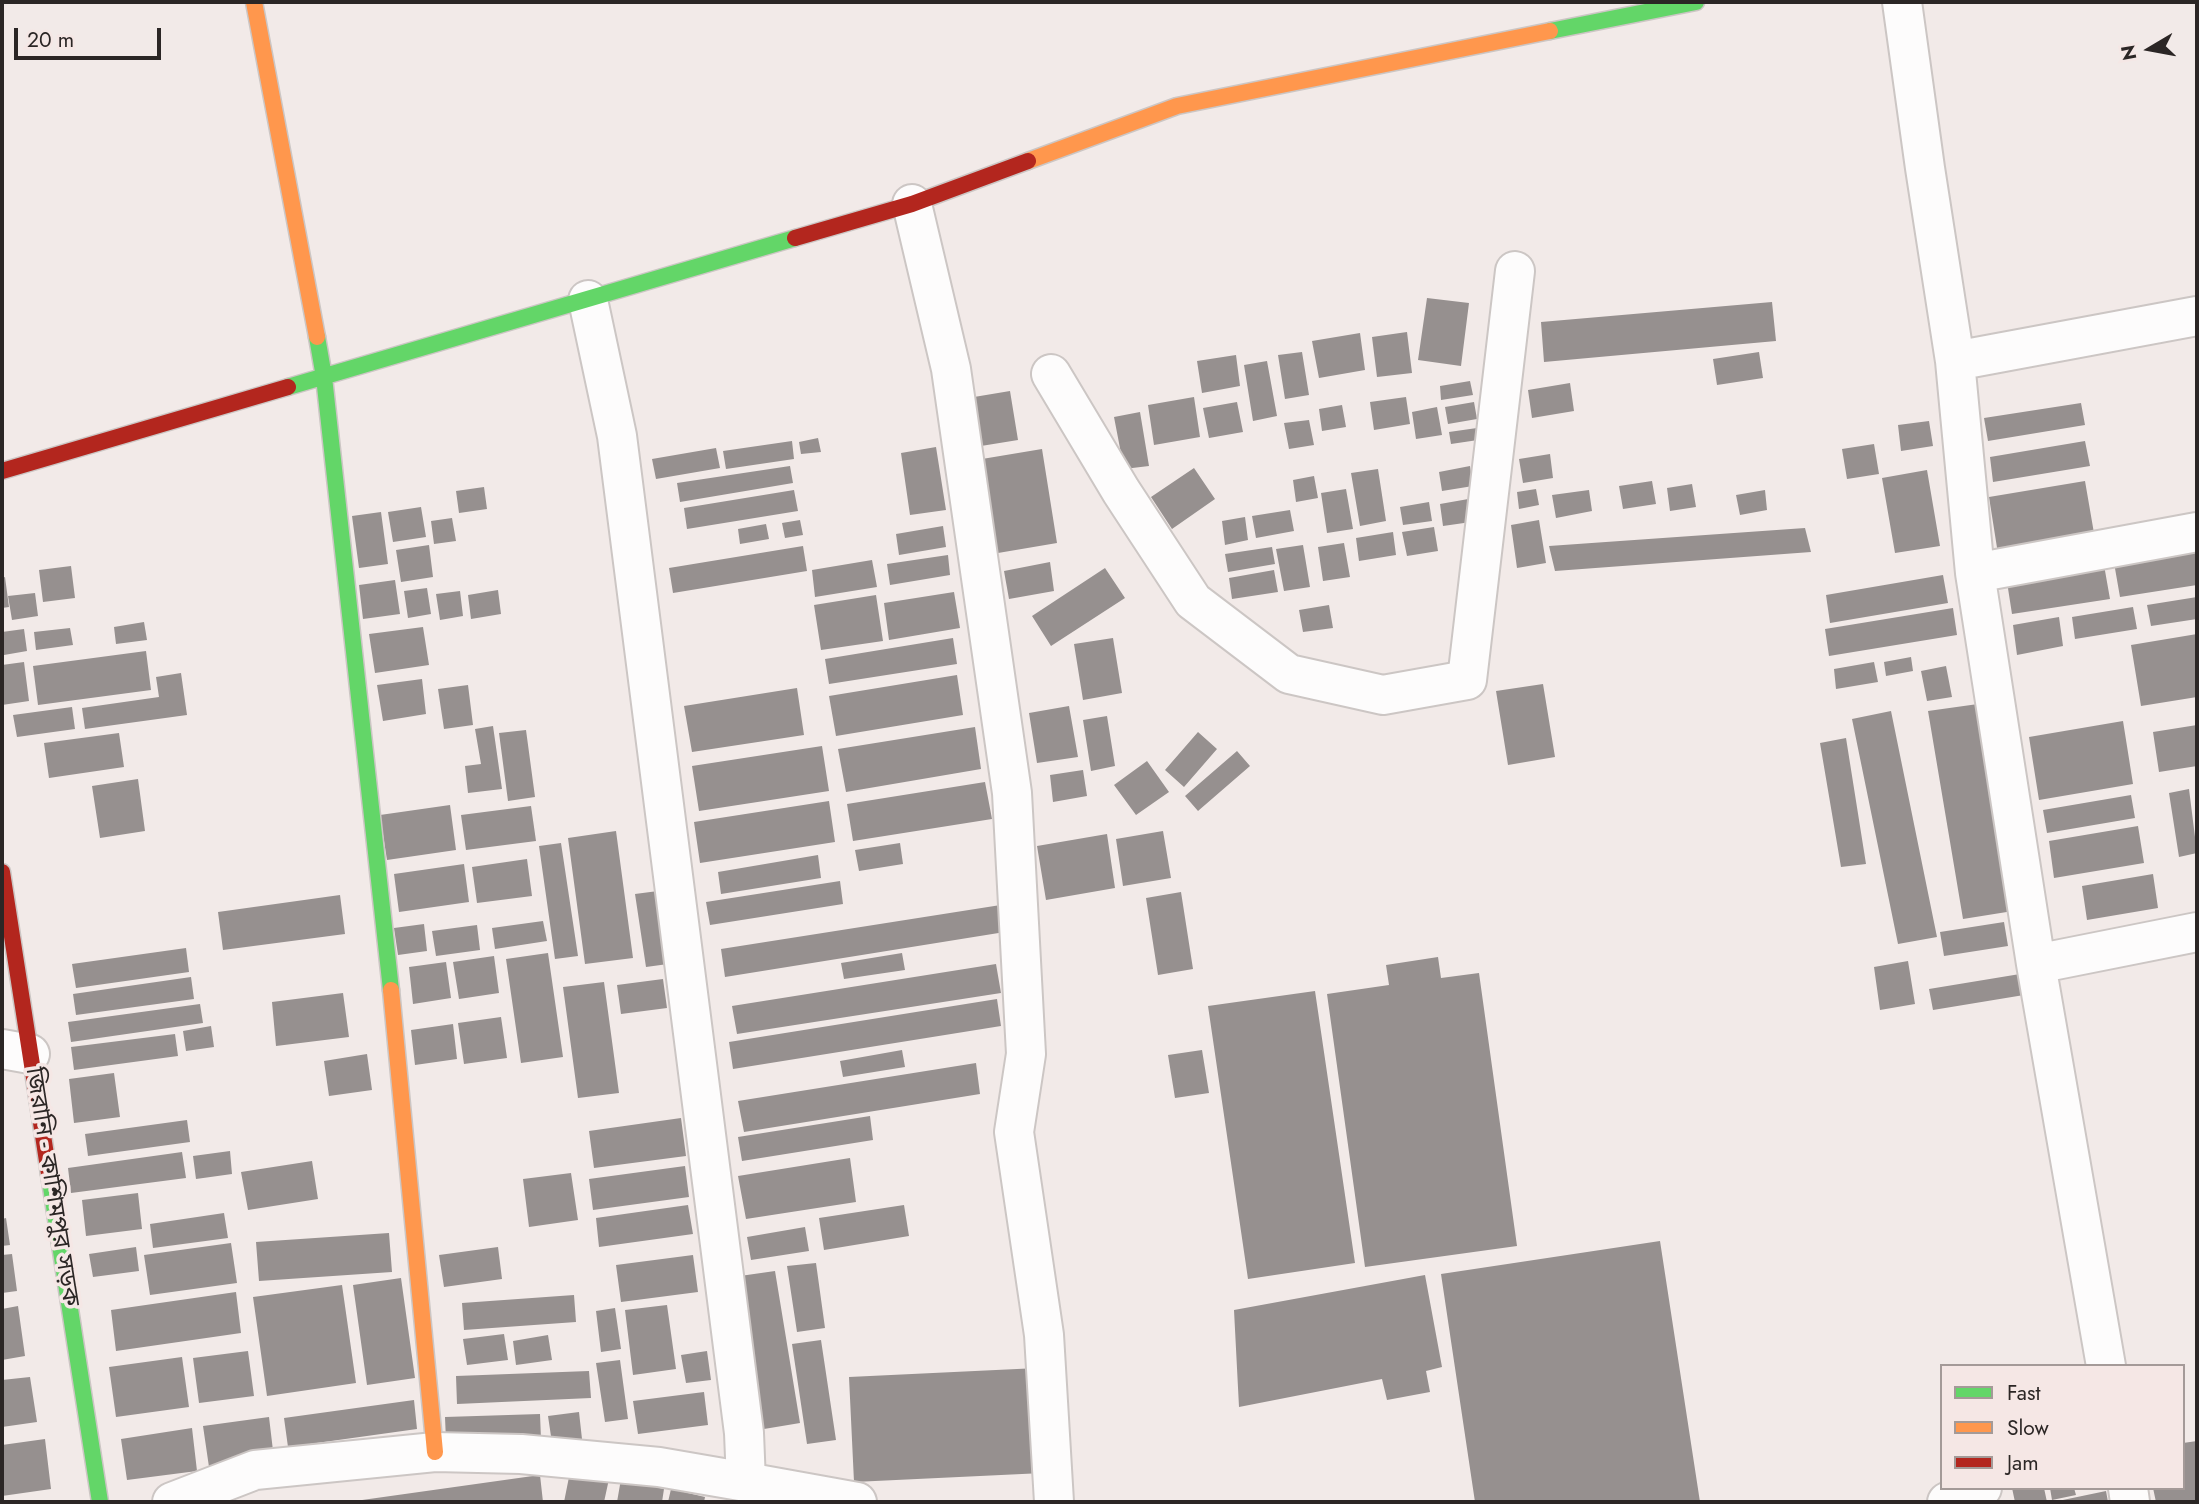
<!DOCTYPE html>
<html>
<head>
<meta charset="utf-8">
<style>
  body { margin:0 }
  #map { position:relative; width:2199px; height:1504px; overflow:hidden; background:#f2eae8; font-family:Jost,sans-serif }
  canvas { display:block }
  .frame { position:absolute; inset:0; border:4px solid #2b2625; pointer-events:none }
  .legend { position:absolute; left:1940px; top:1364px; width:245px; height:126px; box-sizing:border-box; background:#f5e7e5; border:2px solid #a49a98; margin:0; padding:9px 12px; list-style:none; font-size:21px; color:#2b2625 }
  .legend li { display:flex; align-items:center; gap:14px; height:35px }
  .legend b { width:35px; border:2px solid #a49a98 }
  .north { position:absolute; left:2115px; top:14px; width:70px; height:70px; -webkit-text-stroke:5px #f5e7e5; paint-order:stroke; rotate:260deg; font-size:19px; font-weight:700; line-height:28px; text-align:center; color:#2b2625 }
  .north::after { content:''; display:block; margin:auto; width:24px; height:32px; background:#2b2625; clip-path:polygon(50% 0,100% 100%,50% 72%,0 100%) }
  .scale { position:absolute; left:14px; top:28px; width:147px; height:32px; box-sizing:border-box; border:4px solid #2b2625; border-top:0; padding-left:9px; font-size:21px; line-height:24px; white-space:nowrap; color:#2b2625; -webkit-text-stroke:5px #f5e7e5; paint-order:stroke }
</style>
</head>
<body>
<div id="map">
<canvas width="2199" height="1504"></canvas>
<div class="frame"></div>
<ul class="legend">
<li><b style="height:9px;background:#63d668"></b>Fast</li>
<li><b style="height:9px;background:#ff974d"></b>Slow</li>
<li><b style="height:9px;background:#b3261e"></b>Jam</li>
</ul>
<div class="north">N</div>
<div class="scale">20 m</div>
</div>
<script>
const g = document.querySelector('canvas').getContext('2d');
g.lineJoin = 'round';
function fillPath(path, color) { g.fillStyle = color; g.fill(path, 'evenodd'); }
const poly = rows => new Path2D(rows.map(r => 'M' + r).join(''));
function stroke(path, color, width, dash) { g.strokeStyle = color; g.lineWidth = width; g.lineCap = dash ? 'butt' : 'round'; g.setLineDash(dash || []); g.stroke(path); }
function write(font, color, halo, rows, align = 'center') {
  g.font = font + ' Jost,"Noto Sans Bengali",sans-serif'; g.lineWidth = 7; g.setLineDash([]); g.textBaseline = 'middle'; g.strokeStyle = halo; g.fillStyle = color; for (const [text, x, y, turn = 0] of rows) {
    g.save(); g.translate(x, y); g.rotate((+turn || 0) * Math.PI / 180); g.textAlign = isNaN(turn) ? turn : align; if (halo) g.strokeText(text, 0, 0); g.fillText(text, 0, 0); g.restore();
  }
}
fillPath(poly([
  [1427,298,1469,303,1461,366,1418,360],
  [1772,302,1776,341,1544,362,1541,322],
  [1407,332,1412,373,1377,377,1372,337],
  [1360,333,1365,370,1319,378,1312,341],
  [1302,352,1309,395,1285,399,1278,355],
  [1759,352,1763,378,1717,385,1713,359],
  [1236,355,1240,386,1202,393,1197,361],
  [1267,361,1277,416,1253,421,1244,365],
  [1470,381,1473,395,1441,400,1440,386],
  [1570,383,1574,411,1532,418,1528,390],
  [1010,391,1018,440,981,446,974,397],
  [1194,397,1200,437,1154,445,1148,405],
  [1406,397,1410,424,1374,430,1370,402],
  [1237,402,1243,432,1209,438,1203,408],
  [1474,402,1477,419,1448,424,1445,407],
  [2081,403,2085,425,1988,441,1984,418],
  [1342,405,1346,427,1322,431,1319,409],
  [1437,407,1442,435,1416,439,1412,412],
  [1140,412,1149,466,1124,469,1114,417],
  [1309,420,1314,445,1289,449,1284,423],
  [1929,421,1933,446,1901,451,1898,425],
  [1477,428,1478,440,1451,444,1449,432],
  [818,438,821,452,801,454,799,442],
  [792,441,794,459,726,469,723,451],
  [2085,441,2090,466,1993,482,1990,457],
  [1874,444,1879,474,1847,479,1842,449],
  [936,447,946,510,910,515,901,453],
  [716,448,720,468,656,479,652,459],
  [1042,449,1057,543,998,553,982,459],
  [1550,454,1553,478,1523,483,1519,459],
  [790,466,793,483,680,502,677,483],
  [1470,466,1473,486,1442,491,1439,472],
  [1194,468,1215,499,1172,529,1151,497],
  [1378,469,1386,521,1360,526,1351,473],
  [1927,470,1940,546,1895,553,1882,478],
  [1314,476,1318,498,1296,502,1293,480],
  [1652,481,1656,504,1623,509,1619,486],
  [2085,481,2095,539,1998,554,1989,497],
  [1692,484,1696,507,1670,511,1667,488],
  [484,487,487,509,459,513,456,491],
  [1346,489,1353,529,1327,533,1321,493],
  [1536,489,1539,505,1519,509,1517,492],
  [794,490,798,511,687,529,684,508],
  [1589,490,1592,511,1556,518,1552,495],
  [1765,490,1767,510,1740,515,1736,495],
  [1474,498,1478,521,1443,526,1440,504],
  [1429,502,1432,521,1403,525,1400,507],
  [421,507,426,537,393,542,388,512],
  [1290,510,1294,531,1256,538,1252,516],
  [381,512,388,564,359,568,352,516],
  [1245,517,1248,540,1225,545,1222,521],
  [452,518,456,541,434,544,431,521],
  [800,520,803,535,785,538,782,523],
  [1539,520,1546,563,1517,568,1511,525],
  [766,524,769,539,740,544,738,529],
  [943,526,946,547,899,555,896,534],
  [1434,527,1438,551,1407,556,1402,532],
  [1805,528,1811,552,1555,571,1549,546],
  [1393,532,1396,555,1359,561,1356,538],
  [1344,543,1350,577,1323,581,1318,547],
  [2197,543,2197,585,2120,597,2113,557],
  [429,545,433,577,401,582,396,550],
  [1303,545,1310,587,1284,591,1276,549],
  [803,546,807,571,673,593,669,568],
  [1272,547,1275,564,1228,572,1225,554],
  [948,555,950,575,890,585,887,564],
  [872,560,877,587,815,597,812,570],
  [1050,562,1054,591,1009,599,1004,571],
  [2104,565,2110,599,2012,614,2007,582],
  [71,566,75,598,43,602,39,570],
  [1105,568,1125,598,1051,646,1032,616],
  [1274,570,1278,592,1232,599,1229,578],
  [1943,575,1948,603,1830,623,1826,595],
  [5,577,9,607,2,608,2,578],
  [395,580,400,614,363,619,359,585],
  [427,588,431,614,408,618,404,591],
  [498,590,501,614,471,619,468,595],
  [460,591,463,616,440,620,436,594],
  [954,592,960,628,889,640,884,603],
  [35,593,38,616,12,620,8,596],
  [876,595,883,641,821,650,814,605],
  [2197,597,2197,619,2151,626,2147,605],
  [1329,605,1333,628,1303,632,1299,610],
  [2133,607,2137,629,2075,639,2072,617],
  [1953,608,1957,635,1829,656,1825,629],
  [2059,617,2063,646,2017,655,2013,625],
  [144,622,147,640,116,644,114,627],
  [423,627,429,665,375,673,369,634],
  [70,628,73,645,36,650,34,632],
  [24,629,27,651,4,655,2,632],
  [2197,634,2197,697,2141,706,2131,645],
  [953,638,957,664,829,684,825,659],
  [1113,638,1122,693,1083,700,1074,644],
  [146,651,151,690,38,705,33,666],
  [1911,657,1913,671,1886,676,1884,662],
  [24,662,29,701,2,705,2,665],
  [1874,662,1878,682,1836,689,1834,669],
  [1946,666,1952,697,1927,701,1921,671],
  [181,673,187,715,85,729,82,708,159,697,156,677],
  [957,675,963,715,836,736,829,696],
  [422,679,426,714,383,721,377,685],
  [1543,684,1555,757,1508,765,1496,691],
  [468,685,473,725,444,729,438,689],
  [797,688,804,735,692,752,684,706],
  [1978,704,2013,911,1963,919,1928,711],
  [1069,706,1078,757,1037,763,1029,713],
  [72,707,75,729,17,737,13,715],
  [1891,711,1937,937,1898,944,1852,719],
  [1107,716,1115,766,1091,771,1083,720],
  [2123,721,2133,784,2039,800,2029,737],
  [2197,725,2197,766,2159,772,2153,732],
  [493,726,502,789,468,793,465,766,481,764,475,729],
  [975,727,981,769,846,792,838,749],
  [526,730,535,797,508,801,499,733],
  [1198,732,1217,749,1184,787,1165,770],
  [119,733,124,767,49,778,44,743],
  [1846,738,1866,864,1841,867,1820,743],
  [822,746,829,791,699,811,692,766],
  [1237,751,1250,766,1198,811,1185,796],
  [1147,761,1169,792,1136,815,1114,785],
  [1083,770,1087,796,1053,802,1050,775],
  [138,779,145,831,100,838,92,786],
  [985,782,992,819,853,841,847,804],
  [2189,789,2197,853,2179,857,2169,793],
  [2131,795,2135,818,2047,833,2043,810],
  [829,801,835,842,700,863,694,822],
  [450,805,456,850,387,860,380,815],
  [531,806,536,841,466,850,461,815],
  [2138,826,2144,863,2054,878,2049,841],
  [616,831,633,958,585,964,568,838],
  [1163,831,1171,878,1123,886,1116,839],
  [1107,834,1115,888,1046,900,1037,846],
  [561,843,578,956,555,959,539,846],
  [900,843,903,864,859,871,855,850],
  [818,855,821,878,721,894,718,872],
  [527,859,532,896,477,903,472,867],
  [464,864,469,902,399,912,394,874],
  [2153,874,2158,908,2087,920,2082,886],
  [840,881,843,904,710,925,706,902],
  [658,891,668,964,646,967,635,894],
  [1181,892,1193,969,1158,975,1146,898],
  [340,895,345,934,223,950,218,912],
  [1007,904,1011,931,725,977,721,949],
  [543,921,547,941,495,949,492,928],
  [2004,922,2008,946,1944,956,1940,932],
  [424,924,427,951,398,955,394,928],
  [477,925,480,950,436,956,432,931],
  [186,948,189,972,76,988,72,964],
  [548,953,563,1057,521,1063,506,959],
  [902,953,905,970,844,979,841,963],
  [494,956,499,993,459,999,453,962],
  [1438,957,1441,978,1479,973,1517,1246,1365,1267,1327,994,1389,985,1386,965],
  [1908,961,1915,1004,1880,1010,1874,967],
  [446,962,451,998,413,1004,409,967],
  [996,964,1001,993,737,1034,732,1006],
  [2020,974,2024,995,1933,1010,1929,989],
  [191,977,194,999,76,1015,73,994],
  [663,979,667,1008,621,1014,617,985],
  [604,982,619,1093,578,1098,563,987],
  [1315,991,1355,1263,1248,1279,1208,1006],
  [343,993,349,1037,276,1046,272,1002],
  [997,999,1001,1026,733,1069,729,1042],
  [200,1004,203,1023,71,1042,68,1022],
  [501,1017,507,1058,464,1064,458,1023],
  [453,1024,457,1059,415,1065,411,1030],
  [211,1026,214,1047,186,1051,183,1031],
  [175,1034,178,1056,74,1070,71,1047],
  [902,1050,905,1067,843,1077,840,1061],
  [1202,1050,1209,1093,1175,1098,1168,1055],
  [367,1054,372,1090,329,1096,324,1061],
  [976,1063,980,1094,744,1132,738,1101],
  [114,1073,120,1117,74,1123,69,1079],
  [870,1116,873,1140,742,1161,738,1137],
  [681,1118,686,1156,594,1168,589,1131],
  [187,1120,190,1142,88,1156,85,1134],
  [230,1151,232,1174,196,1179,193,1156],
  [182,1152,186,1178,71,1193,68,1168],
  [850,1158,856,1202,746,1219,738,1176],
  [312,1161,318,1199,248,1210,241,1172],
  [685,1166,689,1197,593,1210,589,1179],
  [571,1173,578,1220,529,1227,523,1179],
  [138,1193,142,1229,86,1236,82,1200],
  [688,1205,693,1234,599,1247,596,1218],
  [904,1205,909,1236,824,1250,819,1218],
  [224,1213,228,1238,153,1248,150,1224],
  [6,1218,10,1245,2,1246,2,1219],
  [805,1227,809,1251,751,1260,747,1237],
  [389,1233,392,1272,259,1281,256,1242],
  [1660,1241,1700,1502,1475,1502,1441,1274],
  [231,1243,237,1283,150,1295,144,1255],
  [136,1247,139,1271,93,1277,89,1254],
  [498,1247,502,1279,444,1287,439,1255],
  [12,1254,17,1291,2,1293,2,1255],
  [693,1255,698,1292,621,1302,616,1265],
  [816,1263,825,1328,797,1332,787,1266],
  [775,1271,800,1423,764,1429,740,1276],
  [1425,1275,1442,1367,1426,1371,1430,1392,1387,1400,1382,1379,1239,1407,1234,1310],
  [401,1278,415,1378,367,1385,353,1285],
  [342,1285,356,1383,267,1396,253,1297],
  [236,1292,241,1333,116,1351,111,1310],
  [574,1295,576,1322,464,1330,462,1303],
  [667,1305,676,1369,633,1375,625,1310],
  [18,1306,25,1356,2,1360,2,1309],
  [615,1308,621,1349,601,1352,596,1311],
  [504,1334,508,1360,467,1365,463,1339],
  [548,1335,552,1360,516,1365,513,1341],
  [821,1340,836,1440,807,1444,792,1344],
  [248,1351,254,1396,199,1403,193,1358],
  [707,1351,711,1380,686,1383,681,1355],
  [182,1357,189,1407,116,1417,109,1367],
  [620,1360,628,1419,605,1422,596,1363],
  [1038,1368,1043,1473,854,1482,849,1377],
  [589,1371,591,1398,457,1404,456,1376],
  [30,1377,37,1422,2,1427,2,1380],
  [704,1392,708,1425,638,1434,633,1401],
  [414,1400,417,1429,288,1447,284,1418],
  [579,1412,582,1439,552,1443,548,1416],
  [540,1414,541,1439,446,1441,445,1417],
  [269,1417,274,1459,209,1467,203,1426],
  [192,1428,197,1471,127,1480,121,1439],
  [45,1439,51,1489,2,1496,2,1445],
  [2197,1441,2197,1502,2156,1502,2153,1488,2183,1488,2183,1443],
  [570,1472,609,1479,604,1502,564,1502],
  [540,1475,543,1502,355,1502,355,1501],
  [621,1479,664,1489,662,1502,617,1502],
  [2012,1488,2044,1488,2047,1502,2015,1502],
  [2050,1488,2074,1488,2076,1495,2052,1500],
  [671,1489,705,1497,704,1502,668,1502],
  [2106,1491,2108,1502,2058,1502,2058,1501]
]), '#96908f');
const street = poly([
  [1902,2,1925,168,1955,361,1975,573,2036,964,2197,932],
  [912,204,951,369,1012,793,1026,1054,1014,1132,1044,1335,1054,1502],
  [588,300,617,436,744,1433,746,1482,857,1502],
  [1955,361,2197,316],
  [1051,374,1121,491,1193,601,1289,674,1383,695,1467,680,1515,271],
  [1975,573,2197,532],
  [2036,964,2106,1366],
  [2,1049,30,1054],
  [2128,1488,2130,1502],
  [172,1502,255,1470,435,1452,521,1454,659,1467,746,1482],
  [1947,1502,1982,1488]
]);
const fast = poly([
  [1550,31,1696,2],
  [317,337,324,377,391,990],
  [288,387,795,238],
  [49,1174,100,1502]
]);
const slow = poly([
  [254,2,317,337],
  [1028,161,1177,106,1550,31],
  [391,990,435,1452]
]);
const jam = poly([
  [795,238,912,204,1028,161],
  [2,471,288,387],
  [2,872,49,1174]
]);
stroke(street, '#ccc6c4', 42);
stroke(fast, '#ccc6c4', 19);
stroke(slow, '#ccc6c4', 19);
stroke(jam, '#ccc6c4', 19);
stroke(street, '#fdfcfc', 38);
stroke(fast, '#63d668', 16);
stroke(slow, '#ff974d', 16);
stroke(jam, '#b3261e', 16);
write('24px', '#2b2625', '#f5e7e5', [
  ["জিরানি - কাশিমপুর সড়ক",51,1187,81]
]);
</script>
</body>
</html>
